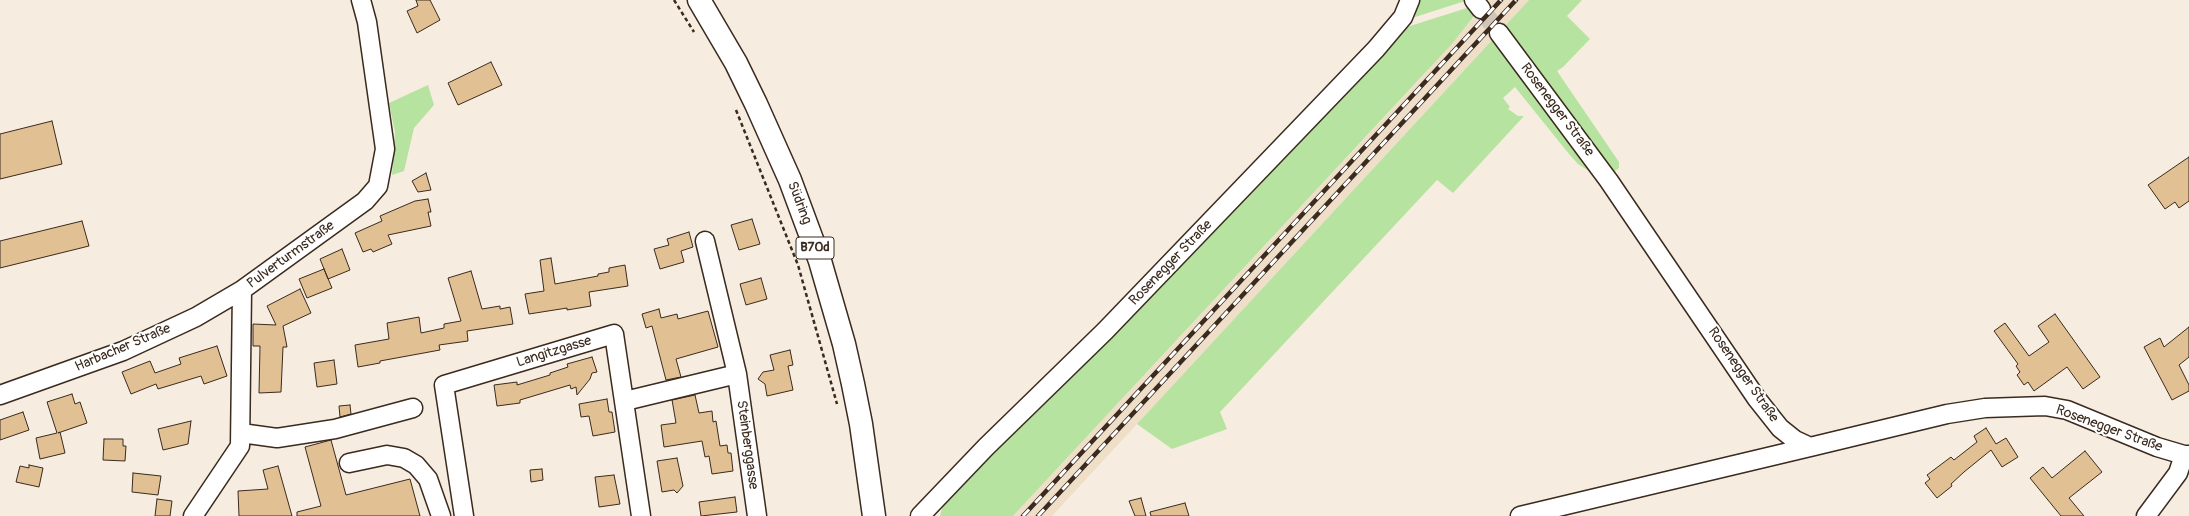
<!DOCTYPE html>
<html>
<head>
<meta charset="utf-8">
<style>
  body { margin:0 }
  canvas { display:block; background:#f6ecdf }
</style>
</head>
<body>
<canvas width="2189" height="516"></canvas>
<script>
const g = document.querySelector('canvas').getContext('2d');
g.lineJoin = 'round';
function fillPath(path, color) { g.fillStyle = color; g.fill(path, 'evenodd'); }
const poly = rows => new Path2D(rows.map(r => 'M' + r).join(''));
function stroke(path, color, width, dash) { g.strokeStyle = color; g.lineWidth = width; g.lineCap = dash ? 'butt' : 'round'; g.setLineDash(dash || []); g.stroke(path); }
function write(font, color, halo, rows, align = 'center') {
  g.font = font + ' Pangolin,sans-serif'; g.lineWidth = 4; g.setLineDash([]); g.textBaseline = 'middle'; g.strokeStyle = halo; g.fillStyle = color; for (const [text, x, y, turn = 0] of rows) {
    g.save(); g.translate(x, y); g.rotate((+turn || 0) * Math.PI / 180); g.textAlign = isNaN(turn) ? turn : align; if (halo) g.strokeText(text, 0, 0); g.fillText(text, 0, 0); g.restore();
  }
}
fillPath(poly([
  [1489,0,1529,0,1052,516,1013,516,1423,76]
]), '#f0dfc8');
fillPath(poly([
  [1417,0,1464,0,1465,1,1412,18],
  [1529,0,1582,0,1567,16,1590,39,1563,67,1557,71,1619,162,1619,168,1615,171,1612,171,1504,27],
  [1470,7,1475,15,1451,45,1013,516,940,516,944,501,1399,34,1410,26],
  [1494,38,1592,173,1578,164,1569,154,1515,87,1503,98,1510,107,1508,109,1518,116,1524,116,1453,193,1437,180,1220,412,1227,429,1172,449,1137,424],
  [428,85,434,105,414,128,404,171,392,175,395,132,389,103]
]), '#b7e3a1');
const building = poly([
  [416,0,430,0,440,20,417,33,407,11,418,6,416,0],
  [491,62,502,85,458,105,448,83,491,62],
  [52,121,62,164,0,179,0,134,52,121],
  [2189,157,2189,201,2179,208,2175,202,2165,209,2148,185,2189,157],
  [426,173,431,190,418,192,412,181,426,173],
  [428,199,431,212,428,212,431,226,388,235,392,244,373,252,371,249,363,252,355,233,382,221,380,216,415,201,428,199],
  [752,219,760,244,739,250,731,225,752,219],
  [82,221,89,246,0,268,0,241,82,221],
  [689,232,693,247,681,251,684,262,660,269,654,249,669,245,667,239,689,232],
  [342,249,350,270,328,279,320,259,342,249],
  [551,258,555,284,598,276,598,274,609,272,609,268,625,265,628,286,589,292,591,306,567,310,567,308,529,314,525,294,544,291,540,260,551,258],
  [324,269,332,288,307,298,299,279,324,269],
  [471,271,482,309,500,306,500,309,510,307,513,324,467,331,468,341,439,345,440,350,380,361,380,363,358,367,355,345,389,339,387,323,419,317,421,333,444,328,444,324,461,321,448,278,471,271],
  [761,278,767,299,746,305,740,284,761,278],
  [300,289,311,313,283,326,287,347,283,347,281,392,259,393,260,346,253,346,253,324,276,325,267,306,300,289],
  [659,309,661,318,677,314,678,319,708,311,718,347,676,359,681,377,666,380,652,326,646,328,642,314,659,309],
  [2055,314,2100,377,2083,389,2067,367,2034,391,2028,382,2024,385,2017,375,2020,372,2016,366,2018,364,1994,331,2005,323,2029,356,2049,342,2038,326,2055,314],
  [2189,327,2189,357,2179,365,2189,385,2189,391,2172,400,2144,347,2160,338,2164,347,2189,327],
  [217,346,227,376,204,384,201,376,158,389,156,384,131,394,122,372,150,361,155,373,181,364,179,358,217,346],
  [790,350,793,365,788,366,793,390,767,396,765,384,758,379,763,372,774,370,770,355,790,350],
  [592,357,597,372,592,373,590,379,577,395,576,387,571,389,570,385,520,400,520,403,497,406,494,385,517,382,517,385,550,375,550,373,568,367,567,364,592,357],
  [334,360,337,384,317,387,314,363,334,360],
  [72,394,75,404,80,402,87,423,58,433,60,432,65,453,40,459,36,438,57,433,47,402,72,394],
  [695,395,699,413,712,411,713,422,716,421,720,446,727,445,728,453,731,453,733,471,712,474,709,456,705,457,702,441,664,447,661,425,676,423,672,400,695,395],
  [607,399,609,412,612,412,615,432,593,436,589,416,581,417,579,404,607,399],
  [350,405,351,414,340,417,339,406,350,405],
  [23,412,29,430,0,440,0,420,23,412],
  [191,421,188,444,163,450,158,429,191,421],
  [1986,428,1996,444,2006,438,2018,457,2002,467,1991,450,1964,472,1951,484,1952,486,1937,498,1925,483,1930,479,1927,475,1951,457,1954,460,1977,442,1974,436,1986,428],
  [104,439,123,439,123,446,126,446,125,461,103,460,104,439],
  [331,440,346,495,410,479,420,516,297,516,297,512,321,506,305,447,331,440],
  [2085,451,2102,472,2069,498,2084,516,2061,516,2030,478,2043,467,2052,478,2085,451],
  [677,458,683,486,677,493,674,490,662,492,657,461,677,458],
  [29,465,43,468,39,487,16,482,20,466,29,468,29,465],
  [278,466,292,516,239,516,238,491,268,489,263,470,278,466],
  [542,469,543,480,531,482,530,470,542,469],
  [133,473,161,476,158,495,132,492,133,473],
  [614,475,620,504,599,507,595,477,614,475],
  [735,497,737,512,701,516,699,502,735,497],
  [1141,498,1146,516,1135,516,1129,501,1141,498],
  [157,499,172,501,170,516,155,516,157,499],
  [1185,503,1189,516,1151,516,1150,512,1185,503]
]);
fillPath(building, '#e1c093');
stroke(building, '#3b2a1e', 1);
stroke(poly([
  [1481,9,1499,33]
]), '#d1c5b8', 18, [18, 9]);
const minor = poly([
  [1474,0,1481,9],
  [1499,33,1609,181,1757,399,1780,428,1795,440,1810,447,1947,414,1985,408,2045,406,2067,410,2157,447,2184,455,2189,455],
  [705,241,737,374],
  [0,395,123,351,196,317,242,290,365,201,378,186,385,149,367,22,361,0],
  [625,401,737,374,757,516],
  [241,433,277,438,335,429,413,408],
  [349,463,387,455,404,458,416,465,428,479,441,516],
  [193,516,240,446,242,290],
  [464,516,444,385,614,334,641,516],
  [920,516,986,447,1105,331,1376,49,1403,17,1410,0],
  [1520,516,1810,447],
  [2146,516,2178,473,2184,455]
]);
const major = poly([
  [699,0,736,63,756,104,790,180,820,261,844,344,853,384,861,424,874,516]
]);
stroke(minor, '#3b2a1e', 21);
stroke(major, '#3b2a1e', 25);
stroke(poly([
  [674,0,694,32],
  [736,110,798,265,837,404]
]), '#3b2a1e', 2.5, [4, 3]);
stroke(minor, '#fff', 18);
stroke(major, '#fff', 22);
const rail = poly([
  [1023,516,1501,0],
  [1038,516,1516,0]
]);
stroke(rail, '#3b2a1e', 4.5);
stroke(rail, '#fff', 3, [9]);
for (const [x, y, w] of [
  [815,248,38]
]) { const box = new Path2D(); box.roundRect(x - w / 2, y - 11, w, 22, 3); g.fillStyle = '#fff'; g.fill(box); stroke(box, '#3b2a1e', 1); }
write('bold 13px', '#3b2a1e', null, [
  ["B70d",815,248]
]);
write('14px', '#3b2a1e', '#fff', [
  ["Rosenegger Straße",1557,110,53],
  ["Südring",799,203,69],
  ["Pulverturmstraße",291,255,-36],
  ["Rosenegger Straße",1171,263,-46],
  ["Harbacher Straße",123,348,-23],
  ["Langitzgasse",554,352,-17],
  ["Rosenegger Straße",1743,375,55],
  ["Rosenegger Straße",2109,429,20],
  ["Steinberggasse",747,445,82]
]);
</script>
</body>
</html>
